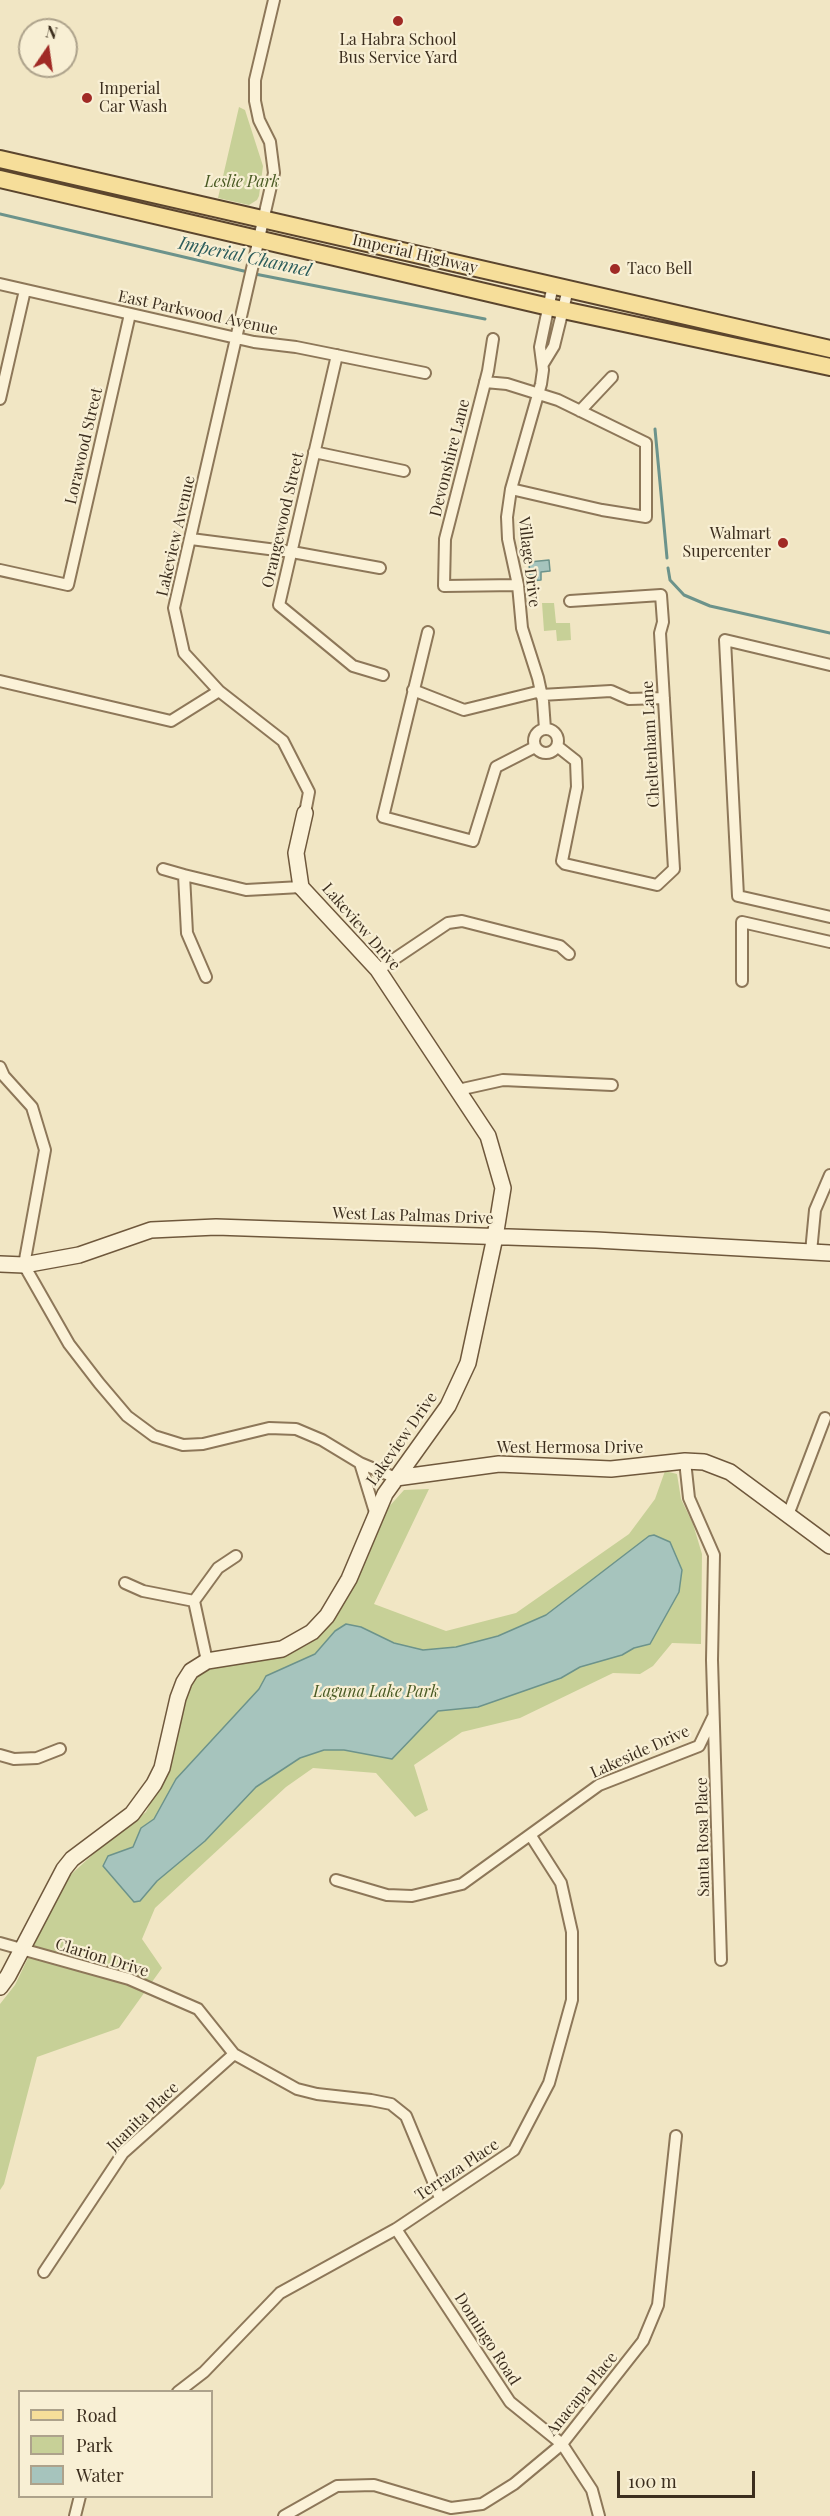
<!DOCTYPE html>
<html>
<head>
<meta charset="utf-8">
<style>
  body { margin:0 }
  #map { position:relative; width:830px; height:2516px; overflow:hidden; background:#f1e6c4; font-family:"Playfair Display",serif }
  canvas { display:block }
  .legend { position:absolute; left:18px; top:2390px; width:195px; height:108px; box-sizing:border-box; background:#f8efd4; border:2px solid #ada28b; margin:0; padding:8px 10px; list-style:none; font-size:18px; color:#3c2e1e }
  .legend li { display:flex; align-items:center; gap:12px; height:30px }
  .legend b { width:30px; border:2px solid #ada28b }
  .north { position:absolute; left:18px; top:18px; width:60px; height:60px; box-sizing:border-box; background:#f8efd4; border:2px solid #ada28b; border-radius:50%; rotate:13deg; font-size:16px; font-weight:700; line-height:24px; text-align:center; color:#3c2e1e }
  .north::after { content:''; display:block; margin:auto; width:21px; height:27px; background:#a02a25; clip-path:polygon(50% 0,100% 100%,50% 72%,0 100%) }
  .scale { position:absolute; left:617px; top:2471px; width:138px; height:27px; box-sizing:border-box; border:3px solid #3c2e1e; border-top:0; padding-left:8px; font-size:18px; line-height:21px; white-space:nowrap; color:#3c2e1e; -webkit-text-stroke:4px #f8efd4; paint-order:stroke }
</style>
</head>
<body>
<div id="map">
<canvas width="830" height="2516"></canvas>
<ul class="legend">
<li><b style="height:8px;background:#f6de9a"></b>Road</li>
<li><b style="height:16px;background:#c7d097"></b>Park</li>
<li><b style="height:16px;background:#a6c4bd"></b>Water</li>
</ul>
<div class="north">N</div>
<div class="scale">100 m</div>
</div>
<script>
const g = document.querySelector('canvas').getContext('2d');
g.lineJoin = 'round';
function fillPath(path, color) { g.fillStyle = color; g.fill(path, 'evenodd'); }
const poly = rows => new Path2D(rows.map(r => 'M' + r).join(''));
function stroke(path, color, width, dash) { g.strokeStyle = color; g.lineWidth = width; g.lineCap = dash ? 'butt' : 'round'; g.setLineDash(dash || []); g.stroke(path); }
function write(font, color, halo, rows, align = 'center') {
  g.font = font + ' "Playfair Display",serif'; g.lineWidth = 4.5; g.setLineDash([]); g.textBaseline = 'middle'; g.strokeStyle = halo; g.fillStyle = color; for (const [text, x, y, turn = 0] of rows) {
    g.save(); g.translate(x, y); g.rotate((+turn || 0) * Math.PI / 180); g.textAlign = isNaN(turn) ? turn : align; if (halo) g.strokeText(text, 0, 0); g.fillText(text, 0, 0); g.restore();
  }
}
fillPath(poly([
  [239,107,245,110,263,166,259,196,257,200,249,205,218,198],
  [542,603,554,603,556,623,570,623,571,640,557,641,556,630,544,631],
  [665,1471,677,1474,681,1499,693,1524,702,1554,701,1644,672,1643,653,1666,640,1674,613,1673,520,1718,462,1732,414,1765,428,1810,415,1817,376,1773,313,1768,286,1787,155,1908,142,1939,162,1968,119,2028,37,2057,4,2184,0,2190,0,2004,15,1985,66,1879,100,1848,146,1812,172,1758,179,1718,192,1680,212,1665,278,1658,307,1645,325,1627,367,1559,386,1510,404,1490,429,1489,374,1604,446,1631,516,1613,629,1534,655,1499]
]), '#c7d097');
const water = poly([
  [549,560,550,571,541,572,541,580,530,581,529,562,549,560],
  [654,1535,670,1542,682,1570,679,1592,650,1644,634,1648,622,1655,580,1667,561,1678,478,1707,438,1711,392,1759,344,1750,324,1750,300,1758,256,1787,205,1841,157,1881,140,1901,134,1902,103,1866,108,1856,133,1847,141,1828,154,1819,176,1779,259,1689,266,1676,315,1654,335,1631,346,1624,361,1627,394,1643,423,1650,456,1647,498,1636,546,1615,649,1536,654,1535]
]);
fillPath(water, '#a6c4bd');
stroke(water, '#6c938b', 1.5);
stroke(poly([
  [0,214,248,272],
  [255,274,485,319],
  [655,429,667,558],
  [668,568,670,580,684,595,710,606,830,633]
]), '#6c938b', 3);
const street = poly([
  [274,0,255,80,255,101,259,120,270,142,274,173,174,608,184,653,219,691,283,741,309,792,305,813],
  [0,284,254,342,296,347,425,373],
  [493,339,488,371,445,539,444,586,518,585],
  [337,355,279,605,353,666,383,675],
  [543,364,554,346,568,289],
  [485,382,507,384,558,400,646,443,646,517,602,510,511,489],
  [0,399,25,290],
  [580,411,612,377],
  [314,452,404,471],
  [191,539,292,552,380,568],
  [0,570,68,585,130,314],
  [428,632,383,817,473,841,496,767,535,747],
  [830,665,725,640,738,896,830,917],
  [0,681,171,721,219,691],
  [413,690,464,710,541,691],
  [541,695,611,691,629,699,664,698],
  '534 741a12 12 0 1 1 24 0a12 12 0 1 1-24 0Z',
  [545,729,543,701,538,678,522,628,518,585,508,539,507,517,511,489,541,384,543,370,540,347,553,285],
  [557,746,576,761,577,787,562,861,565,864,657,885,674,869,660,633,663,622,661,595,570,601],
  [163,869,184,875],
  [378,970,448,923,462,921,560,946,569,954],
  [206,977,187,933,184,875,246,890,301,887],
  [742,981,742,922,830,942],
  [0,1067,4,1076,32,1107,45,1150,24,1265,69,1344,99,1383,127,1416,154,1436,183,1445,203,1444,269,1428,296,1429,322,1440,360,1463,396,1478],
  [458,1090,503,1080,612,1085],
  [811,1252,815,1210,830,1175],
  [685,1461,689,1498,714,1555,712,1660,721,1960],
  [360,1463,375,1512],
  [788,1515,825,1418],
  [125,1583,143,1591,194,1601],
  [207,1661,194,1601,218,1568,236,1556],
  [0,1755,14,1759,37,1758,60,1749],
  [336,1880,387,1895,412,1896,462,1884,599,1785,699,1746,713,1717],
  [0,1943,129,1979,198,2009,234,2054,297,2089,317,2094,371,2100,391,2104,406,2116,440,2198],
  [396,2229,510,2402,562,2444,592,2490,599,2516],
  [44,2272,123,2153,234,2054],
  [178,2392,204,2372,280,2293,396,2229,514,2150,549,2083,572,2000,572,1932,561,1883,531,1836],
  [75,2516,80,2496],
  [284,2516,337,2486,374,2485,451,2508,482,2504,514,2484,562,2444,643,2341,658,2305,676,2136]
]);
const secondary = poly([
  [0,1264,24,1265,79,1255,151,1230,216,1227,596,1240,830,1253],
  [396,1478,499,1464,611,1469,685,1461,704,1462,730,1472,830,1546],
  [0,1987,8,1976,64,1869,72,1859,132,1814,154,1784,162,1768,178,1698,184,1682,191,1671,207,1661,282,1649,312,1632,327,1616,349,1579,385,1494,448,1406,468,1363,495,1237,503,1188,488,1136,378,970,301,887,296,853,305,813]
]);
const primary = poly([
  [0,159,830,349],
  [0,179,549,307,830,367]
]);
stroke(street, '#8d7759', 14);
stroke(secondary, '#6f583c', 18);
stroke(primary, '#5b452d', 20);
stroke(street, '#fbf2d8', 10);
stroke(secondary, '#fbf2d8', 15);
stroke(primary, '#f6de9a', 16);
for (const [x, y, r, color] of [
  [398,21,6,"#a02a25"],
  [87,98,6,"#a02a25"],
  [615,269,6,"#a02a25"],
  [783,543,6,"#a02a25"]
]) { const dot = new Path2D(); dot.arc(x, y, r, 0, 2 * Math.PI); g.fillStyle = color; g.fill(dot); stroke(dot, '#f8efd4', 2); }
write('16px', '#3c2e1e', '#f8efd4', [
  ["La Habra School",398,40,"center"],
  ["Bus Service Yard",398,58,"center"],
  ["Imperial",99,89],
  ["Car Wash",99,107],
  ["Taco Bell",627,269],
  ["Walmart",771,534,"right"],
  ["Supercenter",771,552,"right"]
], 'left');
write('italic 16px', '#495a23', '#f8efd4', [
  ["Leslie Park",242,182],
  ["Laguna Lake Park",376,1692]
]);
write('16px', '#3c2e1e', '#f8efd4', [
  ["Imperial Highway",415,254,13],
  ["East Parkwood Avenue",198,313,12],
  ["Lorawood Street",84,446,-77],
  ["Devonshire Lane",450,458,-76],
  ["Orangewood Street",283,520,-77],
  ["Lakeview Avenue",176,536,-77],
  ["Village Drive",529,562,83],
  ["Cheltenham Lane",651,744,-93],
  ["Lakeview Drive",361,927,49],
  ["West Las Palmas Drive",413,1216,2],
  ["Lakeview Drive",402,1439,-55],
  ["West Hermosa Drive",570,1448],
  ["Lakeside Drive",640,1752,-24],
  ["Santa Rosa Place",703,1837,-91],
  ["Clarion Drive",102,1958,17],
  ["Juanita Place",143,2117,-44],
  ["Terraza Place",457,2170,-34],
  ["Domingo Road",487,2339,57],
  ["Anacapa Place",582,2394,-51]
]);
write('italic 18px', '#2c5d5c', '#f8efd4', [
  ["Imperial Channel",245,257,12]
]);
</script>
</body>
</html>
